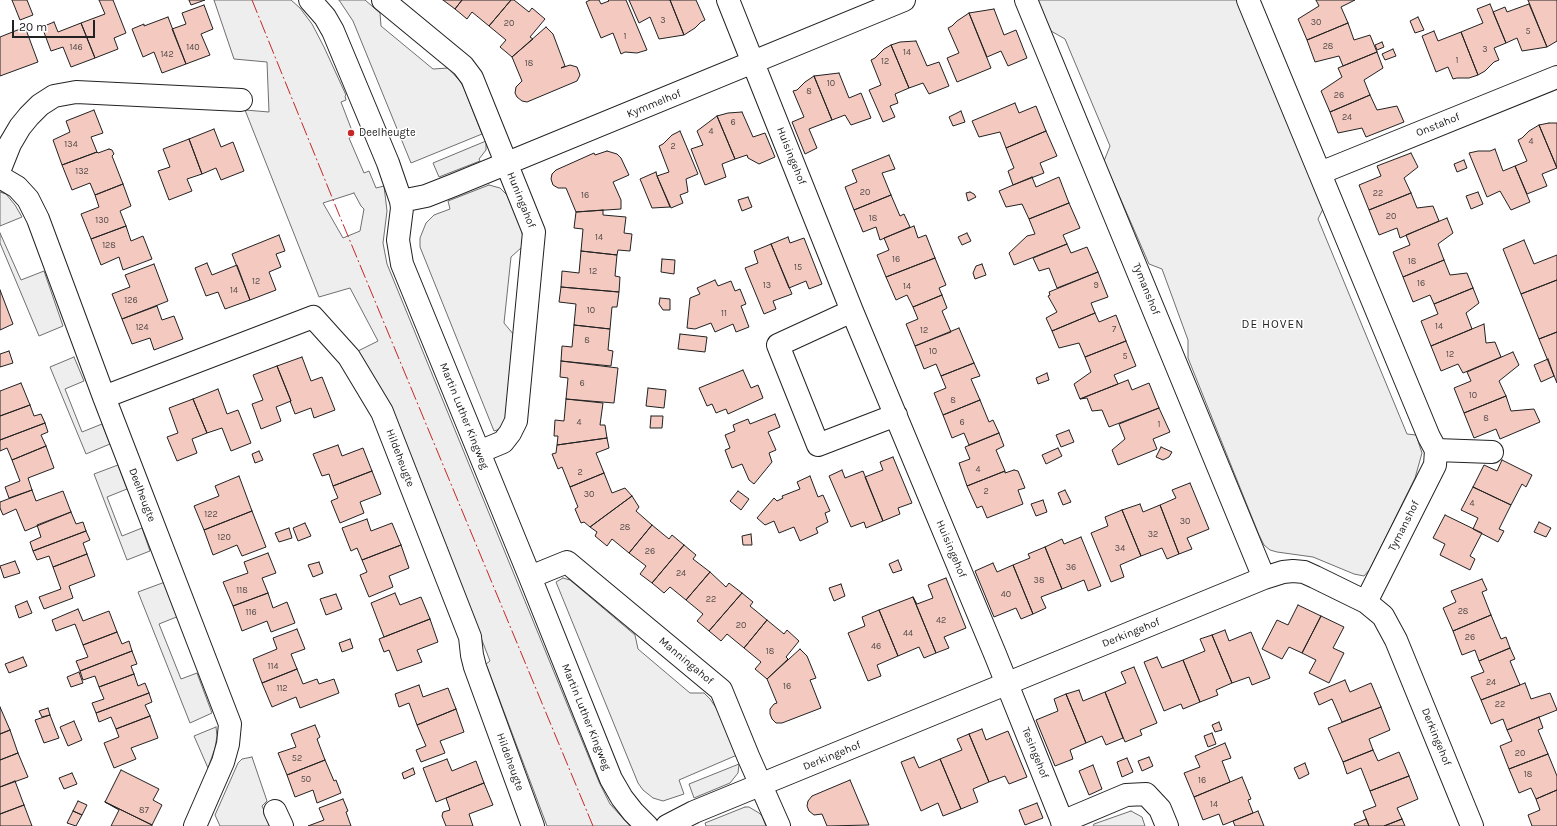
<!DOCTYPE html>
<html>
<head>
<meta charset="utf-8">
<style>
  body { margin:0 }
  #map { position:relative; width:1557px; height:826px; overflow:hidden; background:#fff; font-family:Karla,sans-serif }
  canvas { display:block }
  .scale { position:absolute; left:12px; top:20px; width:83px; height:18px; box-sizing:border-box; border:2px solid #222; border-top:0; padding-left:5px; font-size:12px; line-height:14px; white-space:nowrap; color:#222; -webkit-text-stroke:3px #fff; paint-order:stroke }
</style>
</head>
<body>
<div id="map">
<canvas width="1557" height="826"></canvas>
<div class="scale">20 m</div>
</div>
<script>
const g = document.querySelector('canvas').getContext('2d');
g.lineJoin = 'round';
function fillPath(path, color) { g.fillStyle = color; g.fill(path, 'evenodd'); }
const poly = rows => new Path2D(rows.map(r => 'M' + r).join(''));
function stroke(path, color, width, dash) { g.strokeStyle = color; g.lineWidth = width; g.lineCap = dash ? 'butt' : 'round'; g.setLineDash(dash || []); g.stroke(path); }
function write(font, color, halo, rows, align = 'center') {
  g.font = font + ' Karla,sans-serif'; g.lineWidth = 3; g.setLineDash([]); g.textBaseline = 'middle'; g.strokeStyle = halo; g.fillStyle = color; for (const [text, x, y, turn = 0] of rows) {
    g.save(); g.translate(x, y); g.rotate((+turn || 0) * Math.PI / 180); g.textAlign = isNaN(turn) ? turn : align; if (halo) g.strokeText(text, 0, 0); g.fillText(text, 0, 0); g.restore();
  }
}
const green = poly([
  [214,0,291,0,300,8,312,24,324,47,346,95,345,96,346,100,341,102,354,136,349,138,364,173,369,171,376,188,384,186,387,211,383,243,387,264,599,782,610,804,630,826,547,826,486,664,490,661,392,408,354,353,378,341,350,288,319,297,245,110,269,112,267,62,234,59,214,0],
  [354,193,361,206,364,209,360,231,343,238,323,203,354,193],
  [339,0,365,0,380,13,381,26,433,69,448,68,460,81,464,88,482,134,411,163,353,21,339,0],
  [1036,0,1239,0,1324,207,1318,219,1407,434,1416,435,1422,453,1415,478,1370,569,1364,576,1354,574,1313,557,1277,552,1270,550,1264,545,1259,535,1188,358,1188,340,1162,269,1149,264,1104,161,1110,146,1065,39,1051,31,1036,0],
  [486,141,486,150,479,159,480,161,439,177,433,163,486,141],
  [489,185,500,188,507,195,521,227,523,238,522,247,511,257,504,323,514,335,505,421,500,429,494,431,420,247,420,238,426,223,434,215,450,209,448,201,489,185],
  [0,192,6,194,15,205,22,217,0,226,0,192],
  [0,233,21,280,44,271,63,326,39,336,0,243,0,233],
  [74,357,84,381,65,389,82,432,102,424,110,444,86,454,50,367,74,357],
  [118,465,127,489,107,497,122,536,142,528,150,551,127,560,94,474,118,465],
  [563,578,570,580,635,635,638,649,690,693,704,693,710,699,719,712,737,755,679,780,684,794,663,801,653,798,643,790,638,783,556,582,563,578],
  [165,582,179,616,159,624,181,679,197,673,212,713,190,723,138,592,165,582],
  [216,727,217,736,215,748,208,768,194,736,216,727],
  [252,757,267,801,262,806,271,826,220,826,215,815,238,763,242,759,252,757],
  [739,764,738,773,730,783,694,798,689,784,739,764],
  [745,807,749,807,759,813,762,816,766,826,706,826,705,823,745,807],
  [1131,811,1142,817,1145,826,1093,826,1094,824,1131,811]
]);
fillPath(green, '#eee');
stroke(green, '#6f6f6f', 1);
const building = poly([
  [12,0,27,0,33,15,20,20,12,0],
  [99,0,113,0,126,33,114,38,118,49,95,58,81,23,105,14,99,0],
  [189,0,205,0,191,5,189,0],
  [443,0,462,0,455,9,443,0],
  [462,0,511,0,489,26,472,12,467,19,455,9,462,0],
  [511,0,514,0,529,12,532,8,545,19,530,37,533,39,512,57,500,47,506,40,489,26,511,0],
  [590,0,599,0,601,4,609,1,608,0,626,0,647,50,637,53,625,52,621,54,613,33,601,38,586,2,590,0],
  [629,0,670,0,684,35,659,39,650,17,639,23,629,0],
  [670,0,696,0,705,20,701,22,695,28,684,35,670,0],
  [1316,0,1355,0,1341,7,1348,23,1307,40,1298,19,1319,6,1316,0],
  [1528,0,1557,0,1557,41,1547,47,1528,0],
  [1490,4,1506,43,1494,48,1499,60,1494,62,1485,71,1478,75,1461,32,1483,23,1477,9,1490,4],
  [1529,4,1547,47,1522,51,1517,38,1506,43,1493,12,1505,7,1507,12,1529,4],
  [204,5,213,29,201,34,210,55,186,64,172,29,186,24,182,13,204,5],
  [994,9,1004,35,1016,30,1027,58,1008,66,1001,51,987,57,969,13,994,9],
  [969,13,991,68,957,82,947,58,959,53,948,28,952,26,957,21,969,13],
  [168,17,186,64,162,73,154,52,143,57,132,29,144,24,144,26,168,17],
  [1418,17,1424,30,1415,33,1410,21,1418,17],
  [54,22,58,32,81,23,95,58,71,67,63,47,51,51,42,27,54,22],
  [1348,23,1354,40,1370,35,1377,52,1343,66,1339,56,1315,62,1307,40,1348,23],
  [25,27,38,62,0,76,0,37,25,27],
  [546,27,553,34,565,66,561,68,570,65,577,67,580,75,577,81,527,102,522,101,517,97,515,93,516,87,522,81,512,57,546,27],
  [1434,31,1438,41,1461,32,1478,75,1469,78,1457,78,1453,79,1448,67,1436,72,1422,36,1434,31],
  [916,41,927,66,939,62,949,86,929,94,923,83,909,88,891,45,900,42,916,41],
  [1382,42,1384,47,1377,50,1375,45,1382,42],
  [891,45,909,88,895,94,898,103,890,106,895,117,883,122,869,90,881,85,871,60,875,58,884,49,891,45],
  [1393,49,1396,56,1385,60,1382,54,1393,49],
  [1377,52,1383,68,1364,80,1370,95,1330,112,1321,91,1342,77,1338,68,1377,52],
  [839,73,849,98,861,93,871,118,851,125,845,115,832,120,814,76,839,73],
  [814,76,832,120,809,129,817,148,805,154,792,122,804,117,793,91,797,90,805,82,814,76],
  [1370,95,1377,110,1397,106,1404,122,1366,137,1362,128,1338,133,1330,112,1370,95],
  [1015,103,1019,113,1036,106,1046,131,1006,148,1000,132,979,137,972,121,1015,103],
  [94,110,103,133,91,137,97,152,62,165,53,140,70,132,66,121,94,110],
  [961,111,965,122,953,126,949,117,961,111],
  [742,112,753,137,765,133,775,157,759,164,748,158,747,155,735,159,717,116,728,113,742,112],
  [717,116,735,159,722,164,726,177,705,185,691,149,703,145,697,131,717,116],
  [1549,123,1557,123,1557,168,1539,125,1549,123],
  [1539,125,1557,168,1542,174,1547,186,1527,194,1515,166,1527,161,1518,140,1522,138,1529,131,1539,125],
  [214,129,221,147,233,142,244,171,221,180,216,168,202,174,189,139,214,129],
  [680,131,698,174,686,179,688,192,680,195,683,203,671,208,657,176,669,172,659,146,663,144,672,135,680,131],
  [1046,131,1057,156,1040,163,1044,173,1013,185,1008,171,1014,168,1006,148,1046,131],
  [189,139,202,174,187,179,192,191,169,200,158,171,170,167,163,149,189,139],
  [109,149,112,150,114,154,112,156,123,184,95,195,90,183,72,190,62,165,97,152,98,153,109,149],
  [1495,149,1503,171,1515,166,1530,202,1511,210,1500,191,1487,197,1469,153,1478,151,1490,151,1495,149],
  [607,151,617,154,621,158,629,175,613,182,621,200,621,209,576,212,566,188,558,188,553,185,551,179,552,174,556,170,594,153,595,155,607,151],
  [1411,153,1418,167,1404,178,1411,193,1369,210,1359,185,1381,176,1377,166,1411,153],
  [889,155,895,169,882,173,891,195,854,210,845,187,857,182,852,170,889,155],
  [1464,160,1467,168,1457,172,1454,164,1464,160],
  [656,172,657,176,670,207,652,208,640,179,656,172],
  [1032,177,1036,187,1059,177,1069,203,1029,219,1022,204,1006,207,999,191,1032,177],
  [123,184,131,206,120,211,126,226,91,239,81,214,99,207,95,195,123,184],
  [970,192,974,194,976,197,968,201,966,193,970,192],
  [1478,192,1483,204,1471,209,1466,196,1478,192],
  [1411,193,1417,208,1433,206,1439,221,1400,238,1397,228,1379,235,1369,210,1411,193],
  [891,195,900,216,904,214,910,227,880,240,876,227,863,232,854,210,891,195],
  [748,197,752,207,742,211,738,200,748,197],
  [1069,203,1080,228,1063,235,1067,244,1014,265,1009,253,1027,236,1035,234,1029,219,1069,203],
  [603,210,603,215,626,217,624,233,632,234,630,251,618,250,617,255,581,251,583,229,574,228,576,212,603,210],
  [1447,218,1453,233,1438,244,1444,260,1403,277,1393,252,1410,245,1406,235,1447,218],
  [126,226,131,241,143,236,152,259,123,270,119,257,101,265,91,239,126,226],
  [914,226,918,238,926,235,935,258,886,277,877,255,889,250,884,238,914,226],
  [967,233,971,241,962,245,958,237,967,233],
  [279,235,285,251,276,254,281,267,269,272,276,290,250,300,232,254,279,235],
  [788,237,790,243,804,238,822,284,809,289,806,281,789,288,771,244,788,237],
  [1524,240,1534,264,1557,255,1557,280,1521,294,1503,249,1524,240],
  [771,244,792,294,773,301,776,309,764,314,745,268,758,263,754,251,771,244],
  [1067,244,1071,253,1087,247,1098,272,1057,288,1049,268,1039,271,1033,258,1067,244],
  [581,251,617,255,615,276,620,277,619,292,561,287,562,271,579,273,581,251],
  [935,258,946,285,939,288,942,295,913,307,907,295,896,300,886,277,935,258],
  [662,259,675,260,674,274,661,272,662,259],
  [1444,260,1450,275,1467,273,1473,288,1434,304,1430,295,1413,302,1403,277,1444,260],
  [207,263,212,275,237,265,250,300,225,309,218,292,206,296,195,268,207,263],
  [154,264,168,301,122,319,112,294,130,287,125,275,154,264],
  [982,264,986,275,975,279,973,273,976,266,982,264],
  [1098,272,1108,297,1091,303,1095,313,1052,331,1046,318,1057,312,1048,296,1050,295,1049,292,1098,272],
  [715,280,718,286,731,281,735,291,740,289,746,304,741,306,749,327,736,332,733,324,715,332,711,323,695,329,687,328,690,298,700,294,697,288,715,280],
  [1557,280,1557,332,1539,339,1521,294,1557,280],
  [561,287,619,292,617,307,612,307,610,329,574,325,576,304,559,302,561,287],
  [1473,288,1479,303,1466,313,1472,329,1431,346,1421,321,1438,314,1434,304,1473,288],
  [0,290,13,324,0,330,0,290],
  [942,295,947,308,942,311,951,332,915,346,906,324,918,319,913,307,942,295],
  [660,298,670,299,670,310,663,310,659,304,660,298],
  [157,306,162,320,174,316,183,339,154,350,150,338,132,344,122,319,157,306],
  [1095,313,1099,322,1116,315,1126,341,1085,357,1079,343,1059,348,1052,331,1095,313],
  [1484,324,1486,343,1495,342,1501,357,1463,373,1458,364,1441,371,1431,346,1484,324],
  [574,325,610,329,608,350,613,351,611,366,561,361,562,346,572,347,574,325],
  [959,328,974,363,941,376,936,364,924,369,915,346,959,328],
  [1557,332,1557,383,1539,339,1557,332],
  [680,334,707,337,705,352,678,349,680,334],
  [1126,341,1136,366,1114,375,1118,384,1080,399,1074,384,1091,372,1085,357,1126,341],
  [9,351,13,363,0,367,0,354,9,351],
  [1513,352,1519,365,1499,381,1506,396,1464,413,1454,388,1471,381,1467,372,1513,352],
  [302,357,311,381,322,377,335,410,314,418,311,408,295,414,290,401,291,401,277,366,302,357],
  [1548,359,1554,376,1541,382,1534,365,1548,359],
  [561,361,618,368,614,403,566,399,568,378,560,377,561,361],
  [974,363,980,376,971,379,980,400,943,415,934,393,946,388,941,376,974,363],
  [277,366,291,401,276,407,281,421,261,429,252,404,263,400,253,375,277,366],
  [743,370,751,388,758,385,763,398,728,414,726,409,716,413,712,404,707,406,699,388,743,370],
  [1047,373,1049,380,1038,384,1036,378,1047,373],
  [1128,380,1132,390,1149,383,1159,408,1109,427,1102,410,1092,411,1087,398,1080,399,1128,380],
  [21,383,30,405,0,416,0,391,21,383],
  [648,388,666,390,664,408,646,406,648,388],
  [218,389,227,414,238,410,251,443,231,451,222,428,207,433,193,399,218,389],
  [1506,396,1511,411,1534,409,1540,422,1500,439,1496,429,1474,438,1464,413,1506,396],
  [193,399,207,433,192,439,197,453,177,461,167,437,178,433,169,408,193,399],
  [566,399,603,403,600,425,605,425,607,438,557,445,558,436,554,436,555,420,564,421,566,399],
  [980,400,989,422,993,420,999,433,969,445,964,433,952,438,943,415,980,400],
  [30,405,34,416,41,414,45,423,0,440,0,416,30,405],
  [1159,408,1170,432,1153,439,1157,449,1118,465,1112,450,1125,439,1119,424,1159,408],
  [775,414,780,427,768,432,776,450,769,453,772,462,754,484,749,480,742,464,732,468,725,450,730,448,725,435,735,431,733,425,748,419,750,424,775,414],
  [651,416,663,416,662,428,650,428,651,416],
  [45,423,48,432,41,435,46,446,12,460,7,448,0,451,0,440,45,423],
  [1069,430,1074,442,1061,447,1056,435,1069,430],
  [999,433,1004,446,996,450,1005,471,967,486,959,463,970,459,965,447,999,433],
  [607,438,609,448,596,453,604,473,570,487,562,467,558,469,552,454,556,453,557,445,607,438],
  [338,445,342,456,363,448,372,471,333,486,329,474,322,476,313,454,338,445],
  [46,446,54,468,28,478,32,490,9,498,5,487,20,481,12,460,46,446],
  [1161,447,1172,452,1169,457,1163,460,1156,457,1161,447],
  [1058,448,1062,456,1046,464,1042,455,1058,448],
  [259,451,263,460,255,463,252,454,259,451],
  [893,457,912,503,898,508,900,514,883,521,865,477,883,470,880,462,893,457],
  [1502,460,1532,475,1526,487,1522,484,1511,505,1473,487,1484,465,1497,471,1502,460],
  [842,470,845,478,863,471,883,521,866,528,864,522,851,527,829,476,842,470],
  [1014,470,1018,471,1025,488,1018,490,1023,504,987,518,982,506,977,508,967,486,1005,471,1005,473,1014,470],
  [372,471,381,494,360,502,364,513,340,523,331,501,338,498,333,486,372,471],
  [604,473,612,493,625,488,632,496,590,527,584,522,581,523,575,509,578,507,570,487,604,473],
  [239,476,252,511,204,530,194,506,219,496,215,486,239,476],
  [810,476,818,497,823,495,830,511,825,513,828,522,816,528,818,533,800,541,794,527,779,533,774,521,765,525,757,518,774,498,777,501,783,498,782,496,800,489,797,482,810,476],
  [1190,483,1209,529,1187,538,1192,549,1179,554,1160,505,1176,498,1172,490,1190,483],
  [1473,487,1511,505,1499,529,1504,531,1498,542,1473,529,1478,518,1461,510,1473,487],
  [32,490,36,501,63,491,71,512,25,531,16,509,3,515,0,508,0,502,32,490],
  [1065,490,1071,502,1063,505,1058,493,1065,490],
  [738,491,749,499,741,510,730,501,738,491],
  [632,496,639,507,636,511,652,525,629,553,612,539,607,546,595,536,597,532,590,527,632,496],
  [1043,500,1047,512,1036,516,1031,504,1043,500],
  [1140,504,1143,512,1160,505,1179,554,1167,559,1162,548,1141,556,1122,510,1140,504],
  [1122,510,1141,556,1120,565,1124,577,1111,582,1091,533,1108,526,1105,517,1122,510],
  [252,511,266,547,242,556,237,545,213,555,204,530,252,511],
  [71,512,76,524,83,522,86,531,33,551,30,542,41,537,37,525,71,512],
  [1445,515,1482,533,1470,556,1475,559,1470,570,1440,555,1445,544,1433,538,1445,515],
  [367,519,371,531,392,523,401,545,362,560,357,548,351,551,342,528,367,519],
  [1539,522,1551,528,1546,537,1534,532,1539,522],
  [305,523,311,536,298,541,293,528,305,523],
  [652,525,669,539,672,535,684,545,652,583,640,574,646,566,629,553,652,525],
  [289,528,292,538,279,542,275,533,289,528],
  [86,531,90,540,83,543,87,554,53,567,49,556,37,560,33,551,86,531],
  [751,534,752,545,743,545,742,536,751,534],
  [1081,537,1101,586,1088,591,1084,580,1062,589,1045,547,1062,539,1064,544,1081,537],
  [401,545,409,568,389,576,393,587,369,597,360,575,367,572,362,560,401,545],
  [684,545,696,555,693,559,710,572,686,600,670,587,664,593,652,583,684,545],
  [1045,547,1062,589,1041,597,1046,608,1033,614,1013,565,1030,558,1028,554,1045,547],
  [268,553,276,573,262,578,268,593,233,606,223,582,248,573,244,562,268,553],
  [87,554,95,576,69,586,73,598,44,609,39,597,61,589,53,567,87,554],
  [898,560,902,570,893,573,889,564,898,560],
  [15,561,20,573,4,578,0,566,15,561],
  [319,562,323,573,313,577,308,565,319,562],
  [993,563,997,572,1013,565,1033,614,1021,619,1016,608,994,617,975,571,993,563],
  [710,572,726,587,729,583,742,593,709,631,697,621,703,614,686,600,710,572],
  [946,578,966,628,944,637,949,648,936,653,913,597,917,604,933,598,928,585,946,578],
  [1482,579,1487,590,1482,592,1491,615,1453,631,1443,608,1456,602,1451,591,1482,579],
  [841,584,845,596,834,601,829,588,841,584],
  [268,593,273,608,287,602,295,623,271,632,267,621,242,631,233,606,268,593],
  [395,593,400,605,421,597,430,619,384,637,371,603,395,593],
  [742,593,753,602,750,606,767,620,744,648,727,634,721,641,709,631,742,593],
  [336,594,342,609,326,615,320,599,336,594],
  [913,597,936,653,924,658,919,647,898,656,879,610,913,597],
  [27,601,32,613,19,618,15,606,27,601],
  [1298,605,1321,616,1302,653,1289,647,1282,659,1262,649,1277,620,1288,625,1298,605],
  [78,609,83,621,109,611,117,632,83,645,75,624,56,631,52,620,78,609],
  [879,610,898,656,877,665,881,676,868,681,848,633,865,626,862,617,879,610],
  [1491,615,1501,639,1506,637,1510,648,1479,661,1475,650,1462,655,1453,631,1491,615],
  [1321,616,1344,627,1333,648,1344,653,1329,683,1309,673,1316,660,1302,653,1321,616],
  [430,619,438,642,417,650,422,662,397,671,389,650,384,652,379,639,430,619],
  [767,620,784,634,787,630,799,641,786,657,788,659,767,679,755,669,761,662,744,648,767,620],
  [297,629,305,649,291,654,297,669,262,683,253,659,277,649,273,638,297,629],
  [1225,630,1229,641,1251,632,1270,678,1252,685,1249,677,1232,683,1212,635,1225,630],
  [117,632,122,644,129,641,132,651,80,671,76,661,88,657,83,645,117,632],
  [1212,635,1232,683,1216,690,1218,695,1200,702,1183,660,1205,651,1200,639,1212,635],
  [350,639,353,648,342,652,339,643,350,639],
  [1510,648,1515,659,1510,661,1520,685,1481,700,1471,677,1484,672,1479,661,1510,648],
  [800,649,807,656,816,678,810,680,821,708,782,723,776,723,772,719,770,714,770,709,774,704,777,703,767,679,800,649],
  [132,651,137,664,131,666,134,674,99,687,95,676,83,680,80,671,132,651],
  [23,657,27,666,9,673,5,664,23,657],
  [1157,657,1162,668,1183,660,1200,702,1183,709,1181,704,1164,711,1144,662,1157,657],
  [1134,667,1157,723,1140,730,1142,735,1125,742,1105,692,1126,683,1121,672,1134,667],
  [297,669,303,684,317,679,319,684,334,679,339,693,300,708,296,697,272,707,262,683,297,669],
  [79,672,83,683,71,687,67,677,79,672],
  [134,674,138,686,145,683,149,693,96,713,92,703,104,699,99,687,134,674],
  [1345,680,1350,692,1371,683,1381,707,1342,722,1332,699,1319,705,1314,693,1345,680],
  [1525,683,1531,699,1550,693,1557,710,1507,730,1503,719,1491,724,1481,700,1525,683],
  [419,685,423,697,448,688,456,709,417,725,409,703,399,707,395,694,419,685],
  [1079,690,1083,701,1105,692,1123,738,1106,745,1102,736,1086,743,1066,694,1079,690],
  [149,693,152,702,145,705,150,716,116,729,111,717,99,722,96,713,149,693],
  [1066,694,1086,743,1070,750,1073,759,1055,766,1036,720,1058,711,1054,699,1066,694],
  [0,707,10,730,0,734,0,707],
  [1381,707,1390,730,1369,739,1373,750,1343,762,1328,728,1381,707],
  [48,708,50,715,42,717,39,711,48,708],
  [456,709,464,732,440,741,445,753,421,762,416,750,426,746,417,725,456,709],
  [50,715,59,738,44,743,35,720,50,715],
  [150,716,158,738,131,748,136,759,114,768,104,743,119,737,116,729,150,716],
  [1539,717,1543,728,1538,730,1548,754,1509,769,1500,746,1512,741,1507,730,1539,717],
  [74,721,82,740,68,746,60,727,74,721],
  [1219,722,1222,730,1215,732,1212,725,1219,722],
  [315,725,320,737,317,739,325,760,287,775,278,753,296,747,291,734,315,725],
  [982,729,986,740,1008,731,1027,777,1009,784,1005,776,989,782,969,734,982,729],
  [10,730,18,753,0,760,0,734,10,730],
  [1212,733,1216,744,1208,747,1204,736,1212,733],
  [969,734,989,782,973,789,978,802,961,809,940,759,962,750,957,739,969,734],
  [1225,743,1231,758,1222,761,1230,782,1194,797,1184,773,1200,767,1195,756,1225,743],
  [1373,750,1378,761,1399,752,1409,776,1370,791,1361,768,1347,774,1343,762,1373,750],
  [18,753,28,777,0,787,0,760,18,753],
  [1548,754,1557,776,1557,790,1536,799,1531,788,1519,793,1509,769,1548,754],
  [914,757,919,768,940,759,961,809,943,816,938,803,921,811,901,762,914,757],
  [1149,757,1153,766,1142,771,1138,761,1149,757],
  [1127,758,1133,772,1122,777,1117,762,1127,758],
  [447,759,452,771,476,761,484,783,436,802,423,768,447,759],
  [325,760,334,781,336,780,341,793,317,803,313,790,295,797,287,775,325,760],
  [1305,763,1309,774,1299,779,1294,768,1305,763],
  [1093,765,1102,789,1089,795,1079,771,1093,765],
  [413,768,415,774,404,779,402,773,413,768],
  [121,770,159,789,153,800,162,805,152,825,105,802,121,770],
  [72,773,77,784,64,789,59,778,72,773],
  [1409,776,1418,799,1397,808,1402,819,1384,826,1369,826,1363,811,1376,806,1370,791,1409,776],
  [1242,777,1251,799,1248,800,1253,813,1223,825,1219,814,1203,820,1194,797,1242,777],
  [850,780,869,825,827,826,822,814,814,815,809,811,807,806,808,801,812,796,850,780],
  [15,781,24,805,0,814,0,787,15,781],
  [484,783,493,805,469,814,473,826,446,826,442,816,443,812,450,810,446,798,484,783],
  [1557,790,1557,826,1532,826,1528,815,1540,810,1536,799,1557,790],
  [343,799,348,811,346,812,351,826,308,826,324,820,319,808,343,799],
  [78,801,87,805,82,815,73,811,78,801],
  [105,802,152,825,152,826,111,826,119,810,105,802],
  [1037,803,1043,818,1025,825,1019,810,1037,803],
  [24,805,32,826,0,826,0,814,24,805],
  [73,811,82,815,76,826,67,823,73,811],
  [1258,811,1264,826,1235,826,1233,821,1258,811],
  [1366,819,1369,826,1355,826,1354,824,1366,819],
  [1402,819,1405,826,1384,826,1402,819]
]);
fillPath(building, '#f3c9c0');
stroke(building, '#222', 1);
const minor = poly([
  [310,0,325,17,333,31,388,163,401,201,402,208,398,240,402,264,530,577,611,779,622,798,633,812,647,826],
  [383,0,463,66,472,78,534,232,516,421,510,433,503,442,479,452],
  [728,0,852,311,995,654,1064,826],
  [1026,0,1264,578],
  [1248,0,1429,437,1436,450],
  [0,169,10,144,20,127,29,116,40,105,54,96,76,92,241,100],
  [1320,173,1557,77],
  [0,177,17,187,28,199,38,219,104,397,230,724,228,744,223,762,195,826],
  [401,201,426,196,454,185,904,0],
  [852,311,778,345,818,445,896,415],
  [104,397,313,317,349,357,382,412,470,637,472,655,475,667,533,826],
  [530,577,567,562,721,690,748,756,779,826],
  [1366,602,1435,465,1436,450,1492,452],
  [275,811,282,826],
  [1062,822,1126,795,1146,794,1160,809,1167,826],
  [667,826,694,812,1264,578,1283,572,1293,571,1304,572,1315,577,1366,602,1383,616,1396,640,1472,826]
]);
stroke(minor, '#222', 24);
stroke(minor, '#fff', 22);
stroke(poly([
  [252,0,338,212,593,826]
]), '#c62828', 1, [14, 3, 2, 3]);
for (const [x, y, r, color] of [
  [351,133,4,"#c62828"]
]) { const dot = new Path2D(); dot.arc(x, y, r, 0, 2 * Math.PI); g.fillStyle = color; g.fill(dot); stroke(dot, '#fff', 1.5); }
write('9px', '#564c4a', null, [
  ["3",663,20],
  ["30",1316,22],
  ["20",509,23],
  ["5",1528,31],
  ["1",625,36],
  ["28",1328,46],
  ["146",76,47],
  ["140",193,47],
  ["3",1485,49],
  ["14",907,52],
  ["142",167,54],
  ["1",1457,60],
  ["12",885,61],
  ["18",529,63],
  ["10",831,83],
  ["8",809,91],
  ["26",1339,95],
  ["24",1347,117],
  ["6",733,122],
  ["4",711,131],
  ["4",1531,141],
  ["134",71,144],
  ["2",673,146],
  ["132",82,171],
  ["20",865,192],
  ["22",1378,193],
  ["16",585,195],
  ["20",1391,216],
  ["18",873,218],
  ["130",102,220],
  ["14",599,237],
  ["128",109,245],
  ["16",896,259],
  ["18",1412,261],
  ["15",798,267],
  ["12",593,271],
  ["12",256,281],
  ["16",1421,283],
  ["13",767,285],
  ["9",1096,285],
  ["14",907,286],
  ["14",234,290],
  ["126",131,300],
  ["10",591,310],
  ["11",724,313],
  ["14",1439,326],
  ["124",142,327],
  ["7",1114,329],
  ["12",924,330],
  ["8",587,340],
  ["10",933,351],
  ["12",1450,354],
  ["5",1125,356],
  ["6",582,383],
  ["10",1473,395],
  ["8",953,400],
  ["8",1486,418],
  ["4",579,422],
  ["6",962,422],
  ["1",1159,424],
  ["4",978,469],
  ["2",580,472],
  ["2",986,491],
  ["30",589,494],
  ["4",1472,503],
  ["122",211,514],
  ["30",1185,521],
  ["28",625,527],
  ["32",1153,534],
  ["120",224,537],
  ["34",1120,548],
  ["26",650,551],
  ["36",1071,567],
  ["24",681,573],
  ["38",1039,580],
  ["118",242,590],
  ["40",1006,594],
  ["22",711,599],
  ["28",1463,611],
  ["116",251,612],
  ["42",941,620],
  ["20",741,625],
  ["44",908,633],
  ["26",1470,637],
  ["46",876,646],
  ["18",770,651],
  ["114",273,666],
  ["24",1491,682],
  ["16",787,686],
  ["112",282,688],
  ["22",1500,704],
  ["20",1520,753],
  ["52",297,758],
  ["18",1528,774],
  ["50",306,779],
  ["16",1202,780],
  ["14",1214,804],
  ["87",144,810]
]);
write('11px', '#222', '#fff', [
  ["Kymmelhof",654,104,-22],
  ["Onstahof",1438,125,-22],
  ["Huisingehof",791,156,68],
  ["Huningahof",521,200,68],
  ["Tymanshof",1146,289,68],
  ["Martin Luther Kingweg",464,416,68],
  ["Hildeheugte",400,458,69],
  ["Deelheugte",142,495,69],
  ["Tymanshof",1404,526,-63],
  ["Huisingehof",951,549,67],
  ["Derkingehof",1131,633,-22],
  ["Manningahof",686,661,40],
  ["Martin Luther Kingweg",586,717,68],
  ["Derkingehof",1436,737,68],
  ["Tesingehof",1035,753,68],
  ["Derkingehof",832,756,-22],
  ["Hildeheugte",510,762,70]
]);
write('11px', '#222', '#fff', [
  ["Deelheugte",359,133]
], 'left');
g.letterSpacing = '1px';
write('12px', '#222', '#fff', [
  ["DE HOVEN",1273,325]
]);
g.letterSpacing = '0px';
</script>
</body>
</html>
